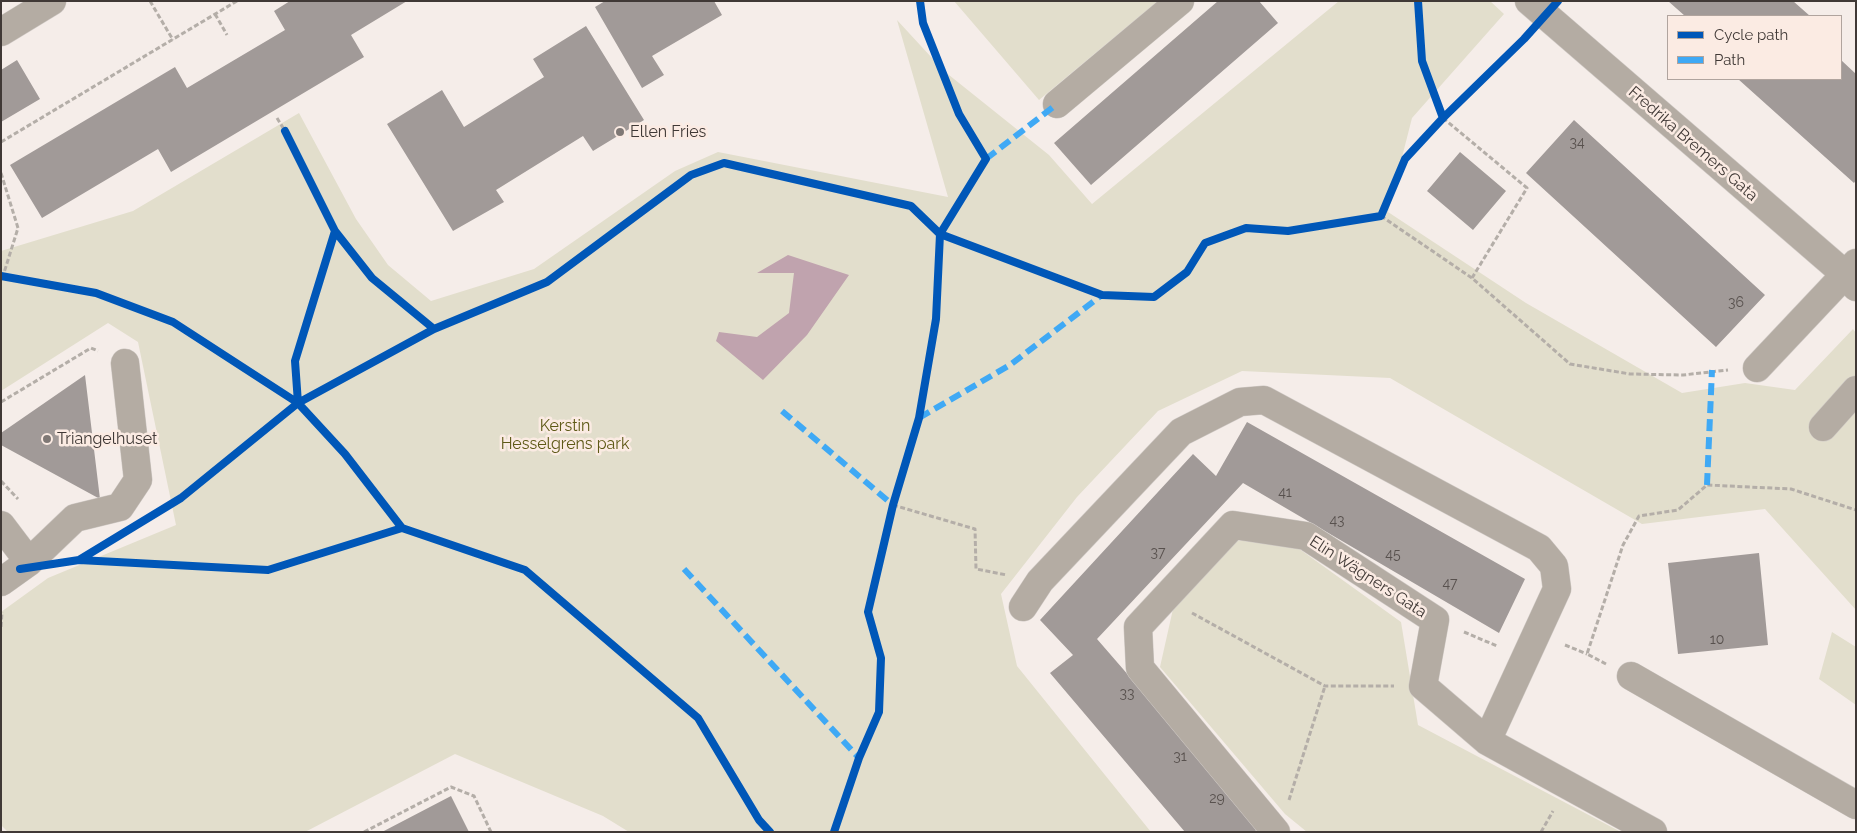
<!DOCTYPE html>
<html>
<head>
<meta charset="utf-8">
<style>
  body { margin:0 }
  #map { position:relative; width:1857px; height:833px; overflow:hidden; background:#f5ede9; font-family:Raleway,sans-serif }
  canvas { display:block }
  .frame { position:absolute; inset:0; border:2px solid #403936; pointer-events:none }
  .legend { position:absolute; left:1667px; top:15px; width:175px; height:65px; box-sizing:border-box; background:#fbebe3; border:1px solid #b0a49e; margin:0; padding:6px 9px; list-style:none; font-size:15px; color:#403936 }
  .legend li { display:flex; align-items:center; gap:10px; height:25px }
  .legend b { width:25px; border:1px solid #b0a49e }
</style>
</head>
<body>
<div id="map">
<canvas width="1857" height="833"></canvas>
<div class="frame"></div>
<ul class="legend">
<li><b style="height:6px;background:#0057b8"></b>Cycle path</li>
<li><b style="height:6px;background:#3fa9f5"></b>Path</li>
</ul>
</div>
<script>
const g = document.querySelector('canvas').getContext('2d');
g.lineJoin = 'round';
function fillPath(path, color) { g.fillStyle = color; g.fill(path, 'evenodd'); }
const poly = rows => new Path2D(rows.map(r => 'M' + r).join(''));
function stroke(path, color, width, dash) { g.strokeStyle = color; g.lineWidth = width; g.lineCap = dash ? 'butt' : 'round'; g.setLineDash(dash || []); g.stroke(path); }
function write(font, color, halo, rows, align = 'center') {
  g.font = font + ' Raleway,sans-serif'; g.lineWidth = 5; g.setLineDash([]); g.textBaseline = 'middle'; g.strokeStyle = halo; g.fillStyle = color; for (const [text, x, y, turn = 0] of rows) {
    g.save(); g.translate(x, y); g.rotate((+turn || 0) * Math.PI / 180); g.textAlign = isNaN(turn) ? turn : align; if (halo) g.strokeText(text, 0, 0); g.fillText(text, 0, 0); g.restore();
  }
}
fillPath(poly([
  [954,1,1158,1,1039,100],
  [1339,1,1490,1,1504,14,1412,118,1388,212,1526,303,1682,393,1745,383,1795,390,1853,329,1856,333,1856,610,1765,509,1642,524,1390,378,1242,371,1158,411,1077,497,1001,594,1017,666,1151,832,629,832,603,816,455,754,305,832,8,832,1,825,1,612,48,578,176,525,138,342,108,323,1,391,1,251,133,211,299,113,356,219,388,265,431,301,534,269,675,171,718,152,948,197,897,20,944,71,1049,155,1092,204],
  [1237,540,1298,548,1401,622,1418,725,1621,832,1307,832,1285,814,1160,667,1173,609],
  [1832,632,1856,647,1856,705,1819,679]
]), '#e2decc');
fillPath(poly([
  [788,255,849,275,807,335,763,380,716,341,719,332,757,337,789,313,794,273,757,273]
]), '#c0a3ae');
fillPath(poly([
  [290,1,407,1,351,35,364,57,171,172,158,149,42,218,10,165,175,67,187,88,285,30,274,11],
  [605,1,714,1,722,15,652,56,664,75,642,88,595,7],
  [1218,1,1259,1,1278,23,1091,185,1054,143],
  [1668,1,1793,1,1810,16,1685,16],
  [586,26,644,120,593,151,583,136,496,190,504,202,453,231,387,124,442,90,464,127,544,77,533,59],
  [17,60,40,99,1,122,1,70],
  [1841,60,1856,74,1856,180,1854,183,1738,79,1841,79],
  [1574,120,1765,295,1716,347,1526,173],
  [1460,152,1506,191,1473,230,1427,191],
  [85,375,100,499,1,445,1,433],
  [1247,422,1525,579,1499,633,1243,483,1097,639,1260,827,1254,832,1185,832,1050,673,1073,655,1040,620,1193,454,1216,476],
  [1759,553,1768,645,1678,654,1668,563],
  [451,796,469,832,382,832]
]), '#a19a98');
const minor = poly([
  [1529,1,1846,275,1856,287],
  [1,32,52,1],
  [1057,104,1180,1],
  [1757,368,1856,263],
  [1823,427,1856,390],
  [1,525,29,562,1,582],
  [29,562,75,518,120,507,138,480,125,363],
  [1023,607,1040,581,1181,432,1240,402,1264,400,1539,548,1554,566,1557,589,1487,741],
  [1631,676,1856,805],
  [1276,832,1140,668,1138,627,1233,525,1306,536,1435,620,1423,686,1487,741,1653,832]
]);
stroke(minor, '#d0cac6', 29);
stroke(poly([
  [150,1,173,40],
  [215,14,227,35],
  [277,118,285,131],
  [1443,118,1527,188,1472,278],
  [1,142,237,1],
  [1,173,18,228,3,276],
  [1381,216,1472,278,1570,364,1630,374,1683,375,1728,370],
  [1,402,91,348,98,351],
  [1,481,18,499],
  [893,505,975,529,976,569,1007,575],
  [1192,613,1325,686,1394,686],
  [1,627,2,612],
  [1464,632,1497,646],
  [1565,645,1587,654],
  [1606,664,1587,654,1623,545,1639,516,1678,510,1707,485,1791,489,1856,510],
  [1289,800,1325,686],
  [364,832,451,787,474,796,491,832],
  [1541,832,1553,811]
]), '#b4aea8', 3, [5, 2.5]);
stroke(minor, '#b4aca3', 28);
stroke(poly([
  [986,159,1057,104],
  [782,411,893,505],
  [919,418,1010,365,1102,295],
  [1707,485,1712,370],
  [684,569,859,758]
]), '#3fa9f5', 6, [12, 6]);
stroke(poly([
  [920,1,923,23,959,114,986,159,940,234,1102,295,1154,297,1187,272,1205,243,1246,228,1288,231,1381,216,1405,159,1443,118,1524,39,1558,1],
  [1418,1,1422,61,1443,118],
  [285,131,335,231,295,361,298,403],
  [335,231,372,278,434,329],
  [1,276,96,293,173,322,298,403,434,329,547,282,691,175,724,163,911,206,940,234,936,319,919,418,893,505,868,612,881,658,879,712,859,758,834,832],
  [79,560,268,570,402,528],
  [20,569,79,560,181,498,298,403,345,454,402,528,525,570,698,718,759,820,770,832]
]), '#0057b8', 8);
for (const [x, y, r, color] of [
  [620,132,5,"#7f7875"],
  [47,439,5,"#7f7875"]
]) { const dot = new Path2D(); dot.arc(x, y, r, 0, 2 * Math.PI); g.fillStyle = color; g.fill(dot); stroke(dot, '#fbebe3', 2); }
write('14px', '#58514e', null, [
  ["34",1577,143],
  ["36",1736,303],
  ["41",1285,493],
  ["43",1337,521],
  ["37",1158,553],
  ["45",1393,555],
  ["47",1450,584],
  ["10",1717,640],
  ["33",1127,694],
  ["31",1180,757],
  ["29",1217,799]
]);
write('16px', '#403936', '#fbebe3', [
  ["Ellen Fries",630,132],
  ["Triangelhuset",57,439]
], 'left');
write('16px', '#403936', '#fbebe3', [
  ["Fredrika Bremers Gata",1693,144,41],
  ["Elin Wägners Gata",1368,577,33]
]);
write('16px', '#5e5916', '#fbebe3', [
  ["Kerstin",565,426],
  ["Hesselgrens park",565,444]
]);
</script>
</body>
</html>
